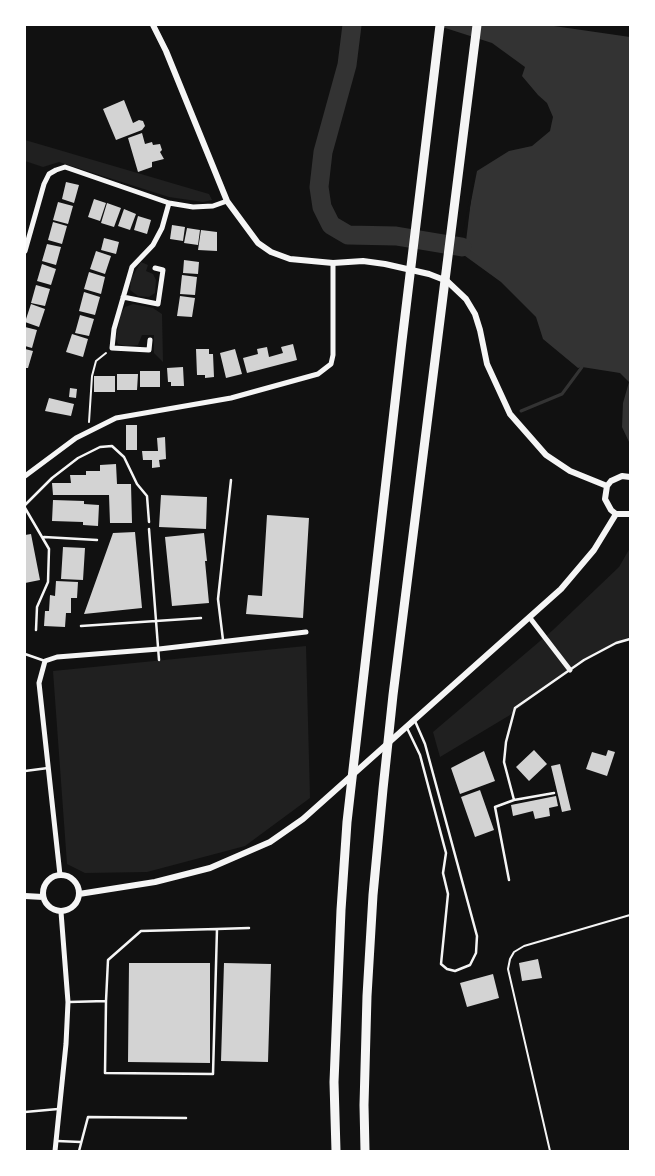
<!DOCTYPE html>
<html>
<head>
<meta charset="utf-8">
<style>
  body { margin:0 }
  #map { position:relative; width:655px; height:1176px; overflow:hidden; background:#111; font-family:Quicksand,sans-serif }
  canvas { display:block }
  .frame { position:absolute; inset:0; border:26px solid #fff; pointer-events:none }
</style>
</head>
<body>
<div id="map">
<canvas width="655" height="1176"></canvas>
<div class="frame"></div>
</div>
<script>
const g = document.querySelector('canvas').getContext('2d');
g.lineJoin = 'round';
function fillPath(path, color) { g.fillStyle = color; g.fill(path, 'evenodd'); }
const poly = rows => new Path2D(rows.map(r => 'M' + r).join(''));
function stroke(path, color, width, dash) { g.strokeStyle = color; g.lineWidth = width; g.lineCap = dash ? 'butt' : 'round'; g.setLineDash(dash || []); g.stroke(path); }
fillPath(poly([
  [25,140,209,194,212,200,203,202,169,197,59,162,43,167,25,161],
  [141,262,148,265,146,271,153,274,156,280,155,293,149,297,138,296,130,290,131,279],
  [133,304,153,308,162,314,163,362,154,353,154,335,142,335,138,345,126,346,118,344,116,338,121,313,125,307],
  [630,548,630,637,604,648,577,663,510,715,440,757,433,732,553,630,619,567],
  [306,646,310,798,245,846,147,872,85,873,67,864,53,671]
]), '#202020');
fillPath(poly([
  [436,25,547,25,630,37,630,444,622,427,623,403,629,382,620,373,582,367,578,368,543,339,536,317,501,282,461,253,477,171,509,151,532,146,550,131,553,117,547,103,538,95,522,76,525,67,492,43]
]), '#333');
fillPath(poly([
  [474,175,464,258,459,253]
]), '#111');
stroke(poly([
  [521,411,562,394,582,367]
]), '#333', 3);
stroke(poly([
  [352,25,347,65,323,152,319,187,322,207,331,225,348,235,396,236,462,247]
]), '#333', 19);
fillPath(poly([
  [124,100,133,123,139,120,143,121,145,126,142,130,116,140,103,109],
  [142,133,145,144,152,142,153,145,160,144,162,150,160,152,164,159,152,162,152,167,138,172,128,138],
  [66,182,79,185,74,203,62,199],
  [94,199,106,203,100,221,88,217],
  [58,202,73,206,68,224,53,220],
  [107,203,121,208,114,227,101,223],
  [124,209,136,214,130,230,118,226],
  [138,216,151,220,147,234,134,230],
  [53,222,67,226,62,244,48,240],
  [172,225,185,227,183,241,170,239],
  [187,228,200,230,198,245,184,243],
  [201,230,217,232,217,251,198,250],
  [104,238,119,242,116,254,101,250],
  [47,244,61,247,56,265,42,261],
  [96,251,111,256,105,274,90,269],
  [184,260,199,262,198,274,183,273],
  [42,264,56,269,51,285,37,281],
  [89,272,105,277,101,294,84,289],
  [182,275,197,277,195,295,180,294],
  [36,285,50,289,45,306,31,303],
  [84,292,100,297,95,315,79,311],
  [180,296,195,298,192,317,177,316],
  [31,304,45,309,39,327,25,322],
  [80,315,94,319,89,336,75,333],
  [25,327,37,330,32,348,25,346],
  [72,334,88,339,83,357,66,352],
  [293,344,297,360,247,373,243,358,258,354,257,349,267,347,269,357,283,353,281,347],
  [25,349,33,351,28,368,25,368],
  [196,349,209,349,209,354,213,354,214,377,205,378,205,375,197,375],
  [235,349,242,374,226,378,220,353],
  [183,367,184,386,171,386,171,382,168,382,167,368],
  [140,371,160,371,160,387,140,387],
  [117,374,138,374,137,390,117,390],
  [94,376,115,376,115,392,94,392],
  [70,388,77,389,76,398,69,397],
  [49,398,74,404,71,416,45,411],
  [126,425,137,425,137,450,126,450],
  [165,437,166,459,159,460,160,467,152,468,152,460,143,460,142,451,158,451,157,438],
  [116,464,117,484,131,484,132,523,110,523,109,495,53,495,52,483,71,483,70,475,86,475,86,471,100,471,100,465],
  [161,495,207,497,206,529,159,527],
  [53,500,84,501,84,504,99,505,98,526,83,525,83,522,52,521],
  [267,515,309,518,303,618,246,614,248,595,262,596],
  [135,532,142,608,84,614,113,533],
  [204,533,207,561,205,561,209,603,172,606,165,537],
  [31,534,40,580,25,583,25,535],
  [63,547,85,548,83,580,61,579],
  [56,581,78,582,77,598,71,598,71,613,66,613,65,627,44,626,45,611,49,611,50,595,55,596],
  [534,750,547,764,529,781,516,767],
  [608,750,615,752,607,776,586,769,592,752,606,756],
  [484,751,495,781,460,794,451,768],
  [560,764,571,810,562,812,551,766],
  [480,790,494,830,475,837,461,797],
  [556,796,558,806,549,808,550,816,535,819,533,811,513,816,511,805],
  [538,959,542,978,522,981,519,963],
  [129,963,210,963,210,1063,128,1062],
  [224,963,271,964,268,1062,221,1061],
  [493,974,499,998,467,1007,460,983]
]), '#d3d3d3');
stroke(poly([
  [89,422,92,376,96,361,106,353],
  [550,1151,508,969,510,959,514,952,524,946,630,915]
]), '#f5f5f5', 2);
stroke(poly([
  [25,505,52,478,78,458,100,447,112,446,124,457,137,484,147,496,149,522],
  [25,508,49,549,48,582,37,607,36,630],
  [149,529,159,660],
  [44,537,97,540],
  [81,626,201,618],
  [223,640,218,599,231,480],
  [25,654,45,661],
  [407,728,420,755,446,853,443,873,448,894,441,964,447,969,455,971,470,965,476,953,477,936,425,744,415,721],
  [25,771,48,768],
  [554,793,514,800,504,762,506,742,515,708,584,660,616,643,630,639],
  [509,880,495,807,514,800],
  [217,929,213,1074,105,1073,106,1001,108,960,141,931,217,929,249,928],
  [69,1002,106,1001],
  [25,1112,58,1109],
  [57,1141,81,1142],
  [79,1151,88,1117,186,1118]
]), '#f5f5f5', 2.5);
stroke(poly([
  [25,251,44,184,49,174,56,170,65,167,169,203,193,207,213,206,227,201],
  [123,297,158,304,163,270,155,268],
  [150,340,149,350,112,348,114,329,132,267,153,245,162,228,169,203],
  [25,476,76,438,116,418,231,398,318,374,331,364,333,355,333,263],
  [530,618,570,670],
  [60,875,39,683,45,661,57,657,159,649,306,632],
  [55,1151,66,1044,68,1002,61,912]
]), '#f5f5f5', 5);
stroke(poly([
  [153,25,166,51,227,201,258,243,271,252,290,259,333,263,363,261,385,264,429,274,447,281,466,299,475,314,480,330,487,364,510,414,546,455,570,471,607,486],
  [630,477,622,476,611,481,607,486,605,499,611,510,616,514,630,514],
  '43 893a18 18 0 1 1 36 0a18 18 0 1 1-36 0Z',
  [79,894,155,882,210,868,270,842,303,819,561,589,594,550,616,514],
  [25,896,43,897]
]), '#f5f5f5', 6);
stroke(poly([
  [336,1151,334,1082,341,910,347,822,402,341,440,25],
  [365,1151,364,1105,367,996,373,895,383,789,393,695,477,25]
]), '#f5f5f5', 9);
</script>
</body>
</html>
